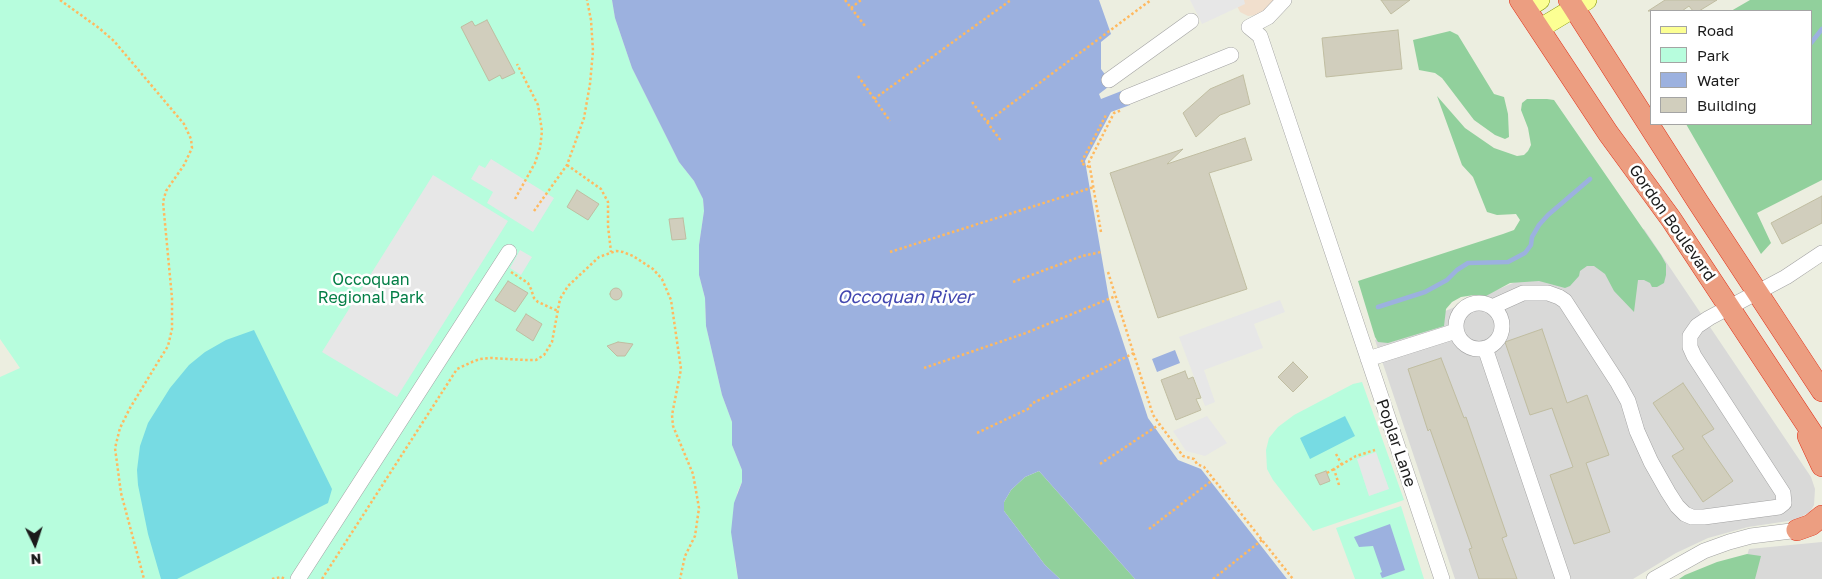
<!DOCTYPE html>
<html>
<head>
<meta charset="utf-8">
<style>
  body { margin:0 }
  #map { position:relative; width:1822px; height:579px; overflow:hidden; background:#eceee0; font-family:"Golos Text",sans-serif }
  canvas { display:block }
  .legend { position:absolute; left:1650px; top:10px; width:162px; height:115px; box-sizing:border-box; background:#fff; border:1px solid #a4a4a4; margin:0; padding:6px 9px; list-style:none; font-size:15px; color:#1b1b1b }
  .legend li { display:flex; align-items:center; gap:10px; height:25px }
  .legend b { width:25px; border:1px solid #a4a4a4 }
  .north { position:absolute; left:10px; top:519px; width:50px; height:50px; -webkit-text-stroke:4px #fff; paint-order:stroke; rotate:176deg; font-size:14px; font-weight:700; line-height:20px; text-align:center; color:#1b1b1b }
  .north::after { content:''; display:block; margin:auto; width:18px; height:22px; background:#1b1b1b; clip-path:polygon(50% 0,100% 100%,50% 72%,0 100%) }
</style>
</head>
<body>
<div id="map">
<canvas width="1822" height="579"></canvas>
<ul class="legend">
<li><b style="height:6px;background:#fcff93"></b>Road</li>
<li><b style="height:14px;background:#b7fddd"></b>Park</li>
<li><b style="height:14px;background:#9cb1df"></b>Water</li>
<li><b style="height:14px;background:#d1cebd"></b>Building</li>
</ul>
<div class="north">N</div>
</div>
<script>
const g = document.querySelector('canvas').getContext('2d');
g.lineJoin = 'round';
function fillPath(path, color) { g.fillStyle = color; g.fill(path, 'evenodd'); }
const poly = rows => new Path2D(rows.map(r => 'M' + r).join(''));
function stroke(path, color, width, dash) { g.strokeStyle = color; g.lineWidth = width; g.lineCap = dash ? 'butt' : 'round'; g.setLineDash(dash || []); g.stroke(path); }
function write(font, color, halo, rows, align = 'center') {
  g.font = font + ' "Golos Text",sans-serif'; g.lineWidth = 5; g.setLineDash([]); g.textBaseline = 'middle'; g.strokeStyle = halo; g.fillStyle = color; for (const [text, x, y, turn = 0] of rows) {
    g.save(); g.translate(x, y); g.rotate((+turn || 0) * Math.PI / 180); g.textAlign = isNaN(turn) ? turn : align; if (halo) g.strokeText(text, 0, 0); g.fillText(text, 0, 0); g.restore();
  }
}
fillPath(poly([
  [1644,229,1811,477,1815,489,1814,505,1810,512,1795,520,1748,527,1708,538,1676,553,1633,579,1455,579,1375,340],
  [1822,542,1822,579,1740,579,1749,549]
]), '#d9d9d8');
fillPath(poly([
  [1234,0,1278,0,1258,15,1248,16,1240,12]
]), '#f1dfcd');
fillPath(poly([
  [1750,0,1822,0,1822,180,1757,213,1771,243,1761,254,1686,124,1811,124,1811,11,1731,11],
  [1450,31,1458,35,1494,94,1504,97,1508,114,1509,137,1505,139,1495,135,1474,120,1442,78,1435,73,1419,70,1413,40],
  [1437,96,1465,128,1494,148,1517,156,1524,155,1528,151,1531,145,1528,128,1521,110,1522,103,1527,99,1547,99,1554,100,1661,255,1666,264,1666,275,1664,283,1657,287,1652,287,1650,283,1644,280,1638,280,1634,312,1614,291,1605,274,1594,266,1587,266,1580,271,1579,276,1570,286,1565,288,1539,281,1510,283,1486,296,1474,295,1461,297,1452,302,1446,309,1444,326,1388,343,1378,342,1375,337,1358,281,1503,234,1514,230,1520,220,1516,214,1497,215,1487,212,1473,177,1462,165],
  [1039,471,1135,579,1060,579,1045,565,1004,511,1004,502,1011,490,1025,477],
  [1747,554,1761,556,1755,579,1679,579,1685,575,1717,562]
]), '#91d09c');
fillPath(poly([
  [0,0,612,0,615,18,632,68,679,162,694,181,703,199,704,211,699,245,699,275,705,298,706,326,722,395,732,422,732,445,742,470,742,482,737,493,735,562,738,579,0,579,0,377,20,368,0,339],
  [1362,382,1404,500,1313,531,1273,480,1267,469,1266,450,1269,438,1278,427,1294,415,1353,384],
  [1401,506,1424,579,1355,579,1336,528]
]), '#b7fddd');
fillPath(poly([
  [254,330,332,489,328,503,177,579,161,579,148,534,138,485,137,470,140,446,148,423,170,388,189,365,205,352,226,340],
  [1345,416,1355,436,1310,459,1300,438]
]), '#77dbe3');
fillPath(poly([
  [1190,0,1244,0,1245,4,1202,24],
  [491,159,554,198,533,232,487,203,493,192,471,179,479,165,485,168],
  [433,175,508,221,397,397,322,352],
  [520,250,532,257,521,275,510,268],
  [1280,300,1285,312,1254,324,1263,348,1204,370,1215,402,1205,406,1179,337],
  [1207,416,1227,443,1205,456,1186,451,1173,431],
  [1376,452,1389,489,1369,496,1357,459]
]), '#e7e7e7');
fillPath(poly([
  [612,0,1099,0,1111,34,1101,42,1101,69,1112,84,1099,94,1101,99,1124,90,1130,105,1111,112,1085,161,1109,299,1148,418,1178,460,1201,469,1287,579,1135,579,1039,471,1025,477,1011,490,1004,502,1004,511,1045,565,1060,579,738,579,731,532,734,503,742,482,742,470,732,445,732,422,722,395,706,326,705,298,699,275,699,245,704,211,703,199,694,181,679,162,632,68,615,18],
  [1175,350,1180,363,1157,372,1152,359],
  [1390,524,1405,570,1382,578,1380,573,1382,572,1373,546,1359,547,1354,537]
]), '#9cb1df');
stroke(poly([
  [1811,43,1822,29],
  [1378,307,1425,292,1447,280,1457,270,1468,263,1508,262,1525,253,1531,245,1532,237,1539,225,1548,215,1590,179]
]), '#9cb1df', 4.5);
const building = poly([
  [1381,0,1410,0,1391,14,1381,0],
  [1665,0,1717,0,1699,11,1693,11,1689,6,1682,11,1648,11,1665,0],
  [487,20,515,73,502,79,500,75,489,81,461,27,472,21,475,26,487,20],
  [1398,30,1402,69,1326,77,1322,38,1398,30],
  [1243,75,1250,104,1220,115,1196,137,1183,113,1210,89,1243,75],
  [1245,138,1252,160,1209,173,1247,289,1158,318,1110,173,1183,149,1167,164,1245,138],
  [577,190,599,204,588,220,567,207,577,190],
  [1822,196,1822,223,1782,244,1771,223,1822,196],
  [683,218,686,239,672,240,669,219,683,218],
  [508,281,528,293,515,312,495,300,508,281],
  '610 294a6 6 0 1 1 12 0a6 6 0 1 1-12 0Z',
  [526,314,542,324,533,341,516,330,526,314],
  [1542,329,1567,403,1587,395,1609,455,1586,463,1610,532,1574,544,1550,475,1573,467,1552,408,1530,415,1505,342,1542,329],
  [618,342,633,344,625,356,617,356,607,346,618,342],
  [1441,358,1464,418,1466,417,1507,536,1502,538,1517,579,1479,579,1469,549,1472,548,1430,429,1428,431,1408,369,1441,358],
  [1293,362,1308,377,1293,392,1278,377,1293,362],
  [1185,371,1188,379,1193,377,1201,398,1196,399,1201,410,1176,420,1161,380,1185,371],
  [1683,383,1714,429,1702,436,1733,481,1703,502,1672,456,1684,449,1653,403,1683,383],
  [1326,471,1330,481,1320,485,1315,475,1326,471]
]);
fillPath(building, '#d1cebd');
stroke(building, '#c0bda1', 1);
const minor = poly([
  [1249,27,1260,36,1442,579],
  [1249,27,1268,17,1284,0],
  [1109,80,1191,21],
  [1127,97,1231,55],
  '1456 326a23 23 0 1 1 46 0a23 23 0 1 1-46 0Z',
  [1492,307,1523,293,1548,293,1559,297,1565,301,1618,383,1628,401,1637,431,1651,462,1668,492,1677,506,1685,514,1692,517,1704,517,1779,507,1784,503,1783,493,1694,356,1690,347,1690,336,1697,326,1709,318,1786,277,1822,253],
  [1485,348,1563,579],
  [1368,359,1456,331],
  [298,579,509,252],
  [1654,579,1704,551,1729,542,1751,536,1807,529]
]);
const major = poly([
  [1526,9,1540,0],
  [1539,29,1587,0]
]);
const highway = poly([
  [1520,0,1608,133,1671,219,1822,448],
  [1569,0,1698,202,1822,391],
  [1808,436,1822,466],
  [1797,530,1811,525,1822,516]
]);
stroke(minor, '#a2a2a2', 16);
stroke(major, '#7f9200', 20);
stroke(highway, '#e12f18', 22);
stroke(poly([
  [60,0,99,28,114,41,184,124,191,139,192,148,184,165,166,191,163,202,172,298,172,329,168,346,158,362,130,408,120,428,115,448,121,493,144,579],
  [845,0,865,26],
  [851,8,861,0],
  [858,76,890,121],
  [874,99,1011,0],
  [972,102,1001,141],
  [987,122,1151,0],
  [567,165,601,189,608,202,608,226,611,252],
  [1089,167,1081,163,1106,115],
  [515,199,535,163,540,148,542,131,538,105,517,64],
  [534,211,567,165,584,118,590,84,593,51,591,20,587,0],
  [1101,232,1089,162,1114,113,1122,110],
  [890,252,1094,187],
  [511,272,528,283,531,289,534,298,538,302,558,311],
  [1108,272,1153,415,1183,456,1194,459,1197,464,1204,467,1293,579],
  [1013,282,1082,256,1101,252],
  [924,368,1026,333,1116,296],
  [977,433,1030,408,1031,404,1134,353],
  [1336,454,1342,465],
  [1100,464,1160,424],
  [1327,473,1334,469],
  [1339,485,1334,469,1356,456,1375,450],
  [1149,529,1214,479],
  [272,579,281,577,285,579],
  [322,579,457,369,472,362,480,359,491,358,525,360,536,360,544,355,552,342,560,299,568,286,599,257,616,251,623,252,633,256,653,269,662,279,671,300,681,369,672,415,673,426,693,474,699,508,695,536,685,556,680,579],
  [1213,579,1262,540]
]), '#ffb95f', 2.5, [2.5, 2.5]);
stroke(minor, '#fff', 15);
stroke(major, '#fcff93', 19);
stroke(highway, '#ec9e81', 21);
write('16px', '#1b1b1b', '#fff', [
  ["Gordon Boulevard",1672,223,55],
  ["Poplar Lane",1396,443,71]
]);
write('16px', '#047e46', '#fff', [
  ["Occoquan",371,280],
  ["Regional Park",371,298]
]);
write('italic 18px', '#4247b0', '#fff', [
  ["Occoquan River",905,297]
]);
</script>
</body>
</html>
